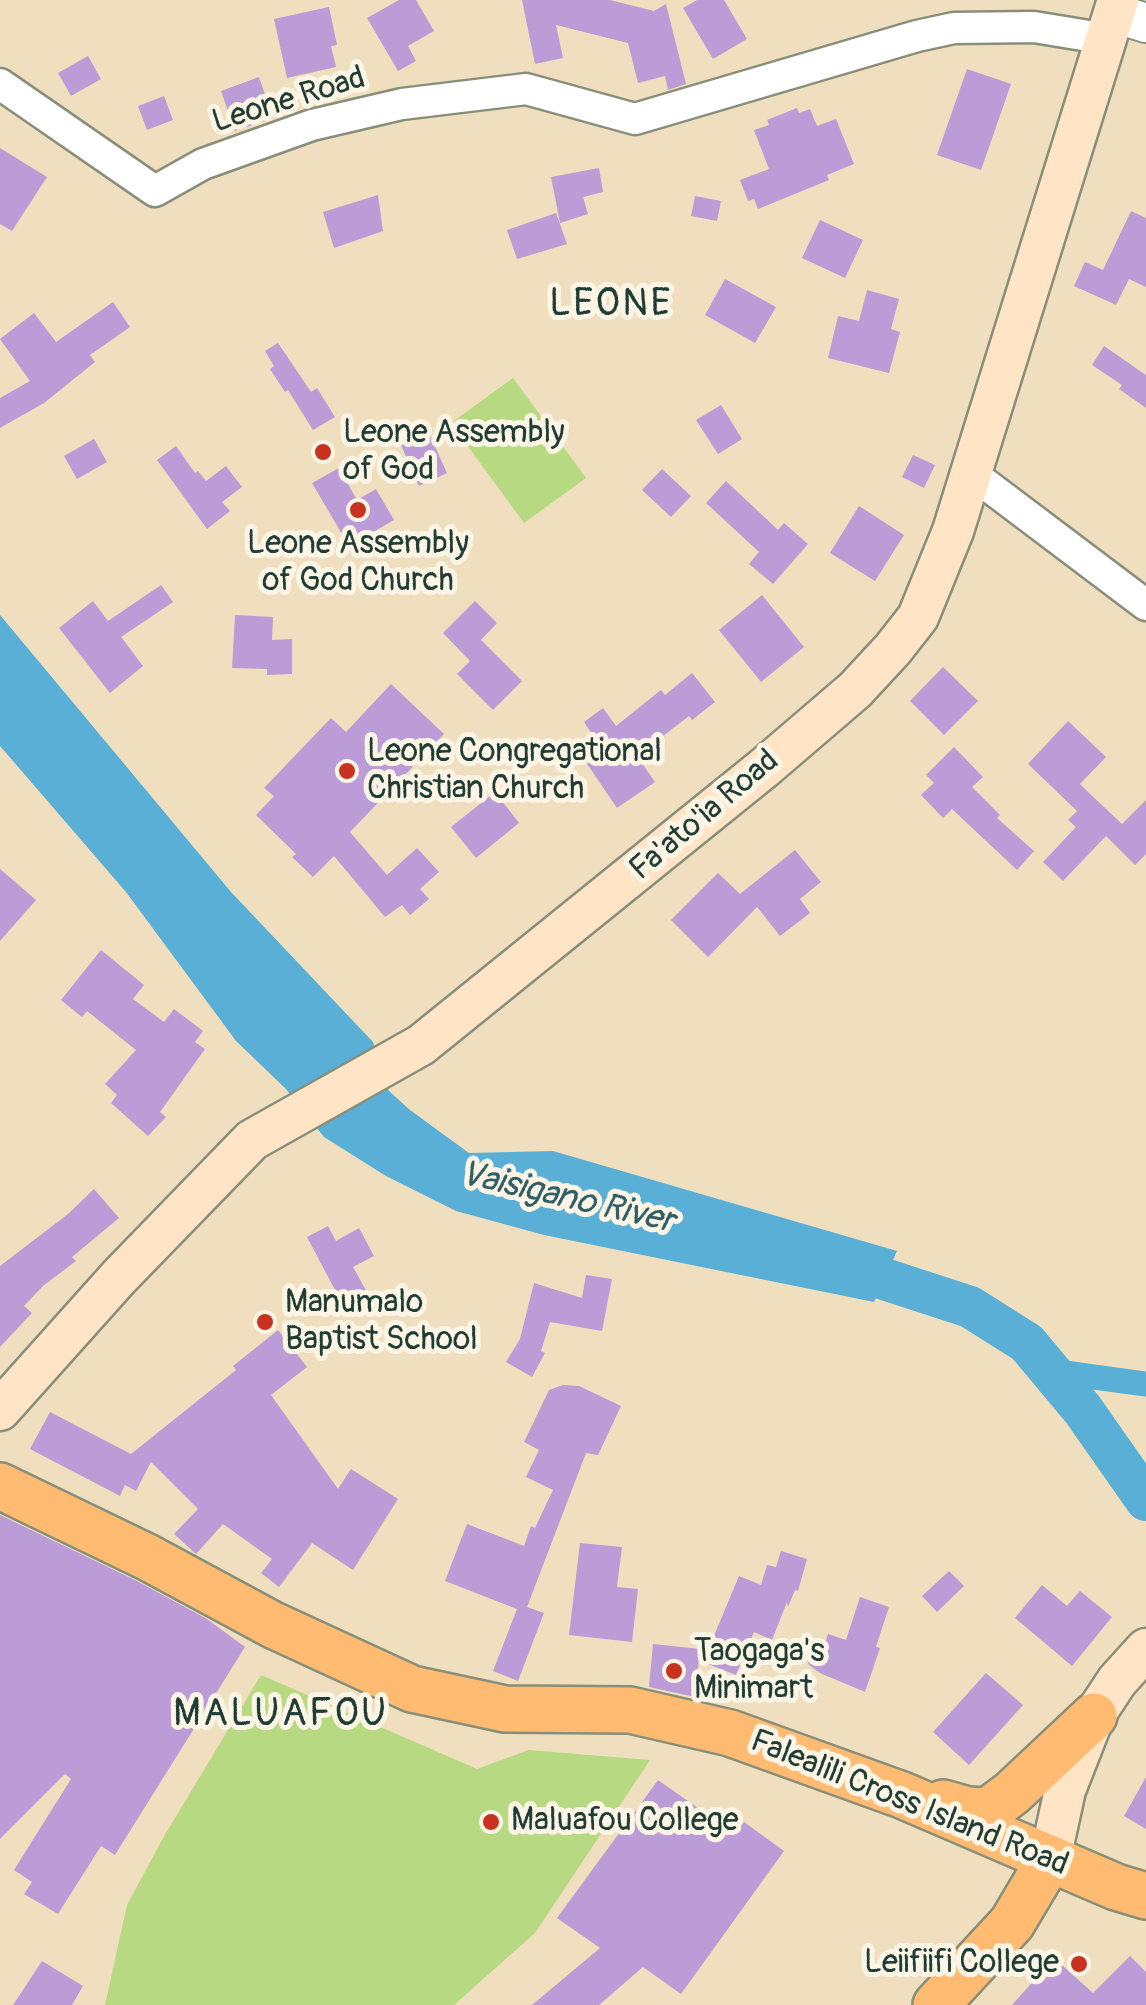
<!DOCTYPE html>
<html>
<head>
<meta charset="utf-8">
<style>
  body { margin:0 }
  canvas { display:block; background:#efdfbe }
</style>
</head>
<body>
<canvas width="1146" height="2005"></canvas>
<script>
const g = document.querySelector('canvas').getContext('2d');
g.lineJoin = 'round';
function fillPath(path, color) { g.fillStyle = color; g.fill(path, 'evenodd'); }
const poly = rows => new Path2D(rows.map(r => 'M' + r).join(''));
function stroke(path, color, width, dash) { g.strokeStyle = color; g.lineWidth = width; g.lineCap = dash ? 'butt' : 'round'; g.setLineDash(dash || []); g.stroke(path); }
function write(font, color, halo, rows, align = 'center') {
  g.font = font + ' Pangolin,sans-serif'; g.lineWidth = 10; g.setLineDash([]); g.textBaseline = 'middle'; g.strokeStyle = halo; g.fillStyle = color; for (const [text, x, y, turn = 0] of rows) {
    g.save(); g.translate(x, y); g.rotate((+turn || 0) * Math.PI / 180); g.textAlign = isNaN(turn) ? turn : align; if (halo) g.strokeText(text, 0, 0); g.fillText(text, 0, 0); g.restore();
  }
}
fillPath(poly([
  [513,378,586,478,524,523,451,423],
  [261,1675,477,1769,529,1750,650,1760,535,1933,454,2005,105,2005,127,1905,163,1838]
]), '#b6d981');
fillPath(poly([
  [0,615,231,892,373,1042,389,1091,410,1110,469,1153,553,1151,897,1251,874,1302,544,1235,456,1211,386,1176,324,1137,286,1089,236,1041,126,892,0,746]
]), '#59afd6');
stroke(poly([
  [1050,1371,1146,1384]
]), '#59afd6', 25);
stroke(poly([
  [832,1262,970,1307,1027,1343,1083,1410,1146,1500]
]), '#59afd6', 42);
fillPath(poly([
  [399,0,416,0,434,31,408,46,416,61,398,71,367,18],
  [522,0,610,0,654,11,666,4,686,84,668,90,665,76,638,83,628,43,556,25,563,58,535,64],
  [697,0,724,0,747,39,713,59,683,8],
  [329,7,337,45,331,46,336,67,287,78,274,19],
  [88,56,101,79,71,96,58,73],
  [967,69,1011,84,981,170,937,155],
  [259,77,273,118,235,131,221,91],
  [164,96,173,120,147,130,138,106],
  [797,108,799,113,810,109,817,126,836,119,854,164,827,175,829,180,758,209,754,199,748,201,740,180,769,169,754,130,769,125,767,120],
  [0,148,47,177,12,231,0,224],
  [599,168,603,192,583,197,588,214,560,223,551,177],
  [378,195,383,231,334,248,323,212],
  [695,196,721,201,717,221,691,216],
  [1131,211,1146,218,1146,287,1129,279,1116,305,1074,286,1085,262,1103,270],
  [556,213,567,244,517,259,507,230],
  [820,220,863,240,845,278,802,258],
  [725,279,776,307,755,343,705,315],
  [867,290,899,299,891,329,900,332,889,373,828,358,838,316,859,321],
  [113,302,130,327,90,355,95,362,44,403,0,428,0,398,30,381,0,339,34,313,56,342],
  [278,343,311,392,317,388,335,417,313,430,288,390,285,392,270,369,274,366,265,351],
  [1104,346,1146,375,1146,408,1119,389,1122,385,1092,365],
  [721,405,742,439,718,454,696,420],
  [429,433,447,473,419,486,401,445],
  [94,439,107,462,77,479,64,456],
  [176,446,195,473,198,471,206,481,226,466,242,487,222,502,230,511,207,529,157,460],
  [913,455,935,465,924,488,902,477],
  [339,468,357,500,376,489,394,520,349,546,312,483],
  [662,469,691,496,671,517,642,490],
  [726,481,778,530,784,523,808,544,773,584,749,564,759,552,706,503],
  [859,506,904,535,875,581,830,553],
  [161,585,173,602,121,637,143,666,110,693,59,628,93,601,108,621],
  [762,595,804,647,761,682,719,630],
  [475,601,497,623,481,640,522,681,493,710,457,674,470,661,443,633],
  [235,615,273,617,272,640,292,639,292,674,267,675,267,669,232,668],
  [943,667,978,701,944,735,910,701],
  [692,673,715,702,692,720,689,716,637,756,655,782,617,808,579,752,596,740,584,722,603,708,616,726,661,690,665,695],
  [391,684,444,734,350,832,387,875,417,848,439,872,420,889,429,899,410,915,402,905,385,917,334,856,313,877,292,857,296,854,256,815,274,796,264,788,331,718,346,732],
  [1068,721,1106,757,1080,784,1088,792,1122,824,1146,800,1146,854,1135,865,1106,836,1063,881,1043,862,1076,827,1068,820,1077,811,1028,764],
  [954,747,983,777,972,787,1000,815,997,818,1034,851,1017,870,952,809,943,818,921,795,934,783,926,775],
  [495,792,519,823,476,858,451,827],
  [795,850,821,882,800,899,810,913,780,936,757,907,708,957,671,920,718,873,740,894],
  [0,869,36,900,0,941],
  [101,950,144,985,133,999,164,1022,174,1009,203,1031,195,1042,205,1049,160,1112,166,1117,148,1136,111,1103,117,1095,105,1084,136,1050,87,1011,82,1017,61,1000],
  [94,1189,119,1218,72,1257,76,1261,43,1286,24,1306,32,1313,0,1347,0,1266,68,1214],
  [328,1226,336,1241,359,1228,374,1256,353,1267,368,1294,344,1307,307,1237],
  [586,1275,612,1279,602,1331,550,1322,541,1351,545,1353,532,1377,506,1362,520,1339,534,1283,582,1298],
  [278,1330,307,1367,271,1395,338,1489,351,1469,398,1499,353,1570,312,1543,279,1587,261,1573,272,1559,223,1524,196,1554,174,1534,198,1509,151,1462,136,1491,125,1485,120,1496,30,1449,50,1412,131,1454,236,1370,233,1366],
  [563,1385,579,1386,621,1406,598,1455,586,1453,527,1607,544,1613,518,1681,493,1671,517,1609,445,1581,467,1524,524,1546,531,1526,535,1528,553,1490,526,1477,539,1450,524,1442,549,1390],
  [0,1515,135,1580,207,1619,245,1647,115,1855,101,1846,58,1914,24,1894,32,1882,14,1870,71,1779,65,1774,0,1839],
  [580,1543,622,1547,617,1587,638,1589,632,1642,569,1635],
  [781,1551,807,1559,798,1591,795,1590,788,1607,787,1602,772,1640,754,1632,736,1675,703,1662,739,1576,761,1585,767,1565,776,1567],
  [949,1571,964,1586,937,1612,922,1596],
  [1042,1585,1067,1606,1080,1591,1112,1617,1072,1666,1015,1618],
  [860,1597,889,1607,876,1647,880,1648,865,1692,820,1673,809,1665,804,1652,813,1641,826,1641,828,1634,846,1640],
  [653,1644,700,1649,695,1697,649,1687],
  [986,1673,1023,1705,969,1765,933,1732],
  [1146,1777,1146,1829,1124,1816],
  [658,1780,735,1834,744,1822,784,1851,681,1994,643,1967,599,2005,532,2005,600,1948,557,1918],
  [1130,1956,1146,1972,1146,2005,1012,2005,1054,1958,1093,1993],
  [42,1961,83,1986,72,2005,13,2005]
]), '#bb9cd6');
const minor = poly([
  [0,84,155,191,203,164,312,125,402,104,526,89,635,119,917,36,954,28,1034,27,1107,39],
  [971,473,1146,605]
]);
const tertiary = poly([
  [1114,13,1146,23]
]);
const secondary = poly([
  [0,1410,119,1277,252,1140,421,1045,764,768,855,690,893,649,918,617,953,531,1118,0],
  [1050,1859,1065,1790,1094,1716,1117,1681,1146,1649]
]);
const primary = poly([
  [0,1486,147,1557,273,1625,412,1689,505,1709,630,1710,730,1733,902,1795,1116,1887,1146,1896],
  [943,1803,968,1810,988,1811,1012,1793,1094,1716],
  [936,2005,1012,1923,1050,1859]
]);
stroke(minor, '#878e79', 35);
stroke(tertiary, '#878e79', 42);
stroke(secondary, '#878e79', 45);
stroke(primary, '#878e79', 50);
stroke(minor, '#fff', 30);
stroke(tertiary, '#fff', 38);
stroke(secondary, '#ffe4c6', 40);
stroke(primary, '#ffbb71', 45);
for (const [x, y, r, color] of [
  [323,452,10,"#c8321e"],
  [358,510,10,"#c8321e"],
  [347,771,10,"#c8321e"],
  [265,1322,10,"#c8321e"],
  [674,1671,10,"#c8321e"],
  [491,1822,10,"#c8321e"],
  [1079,1964,10,"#c8321e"]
]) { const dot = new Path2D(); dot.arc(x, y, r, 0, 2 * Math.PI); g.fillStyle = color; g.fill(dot); stroke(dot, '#fcf5e5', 4); }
write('32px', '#1f3d34', '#fcf5e5', [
  ["Leone Road",289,101,-17],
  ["Fa'ato'ia Road",705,816,-40],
  ["Falealili Cross Island Road",909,1804,22]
]);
write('32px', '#1f3d34', '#fcf5e5', [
  ["Leone Assembly",343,434],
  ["of God",343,471],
  ["Leone Assembly",358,545,"center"],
  ["of God Church",358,582,"center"],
  ["Leone Congregational",367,753],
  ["Christian Church",367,790],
  ["Manumalo",285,1304],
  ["Baptist School",285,1341],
  ["Taogaga's",694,1653],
  ["Minimart",694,1690],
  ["Maluafou College",511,1822],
  ["Leiifiifi College",1059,1964,"right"]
], 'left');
write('italic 35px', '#305f65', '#fcf5e5', [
  ["Vaisigano River",567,1199,13]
]);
g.letterSpacing = '2.5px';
write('38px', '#1f3d34', '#fcf5e5', [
  ["LEONE",611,305],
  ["MALUAFOU",281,1715]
]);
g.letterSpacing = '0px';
</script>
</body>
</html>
